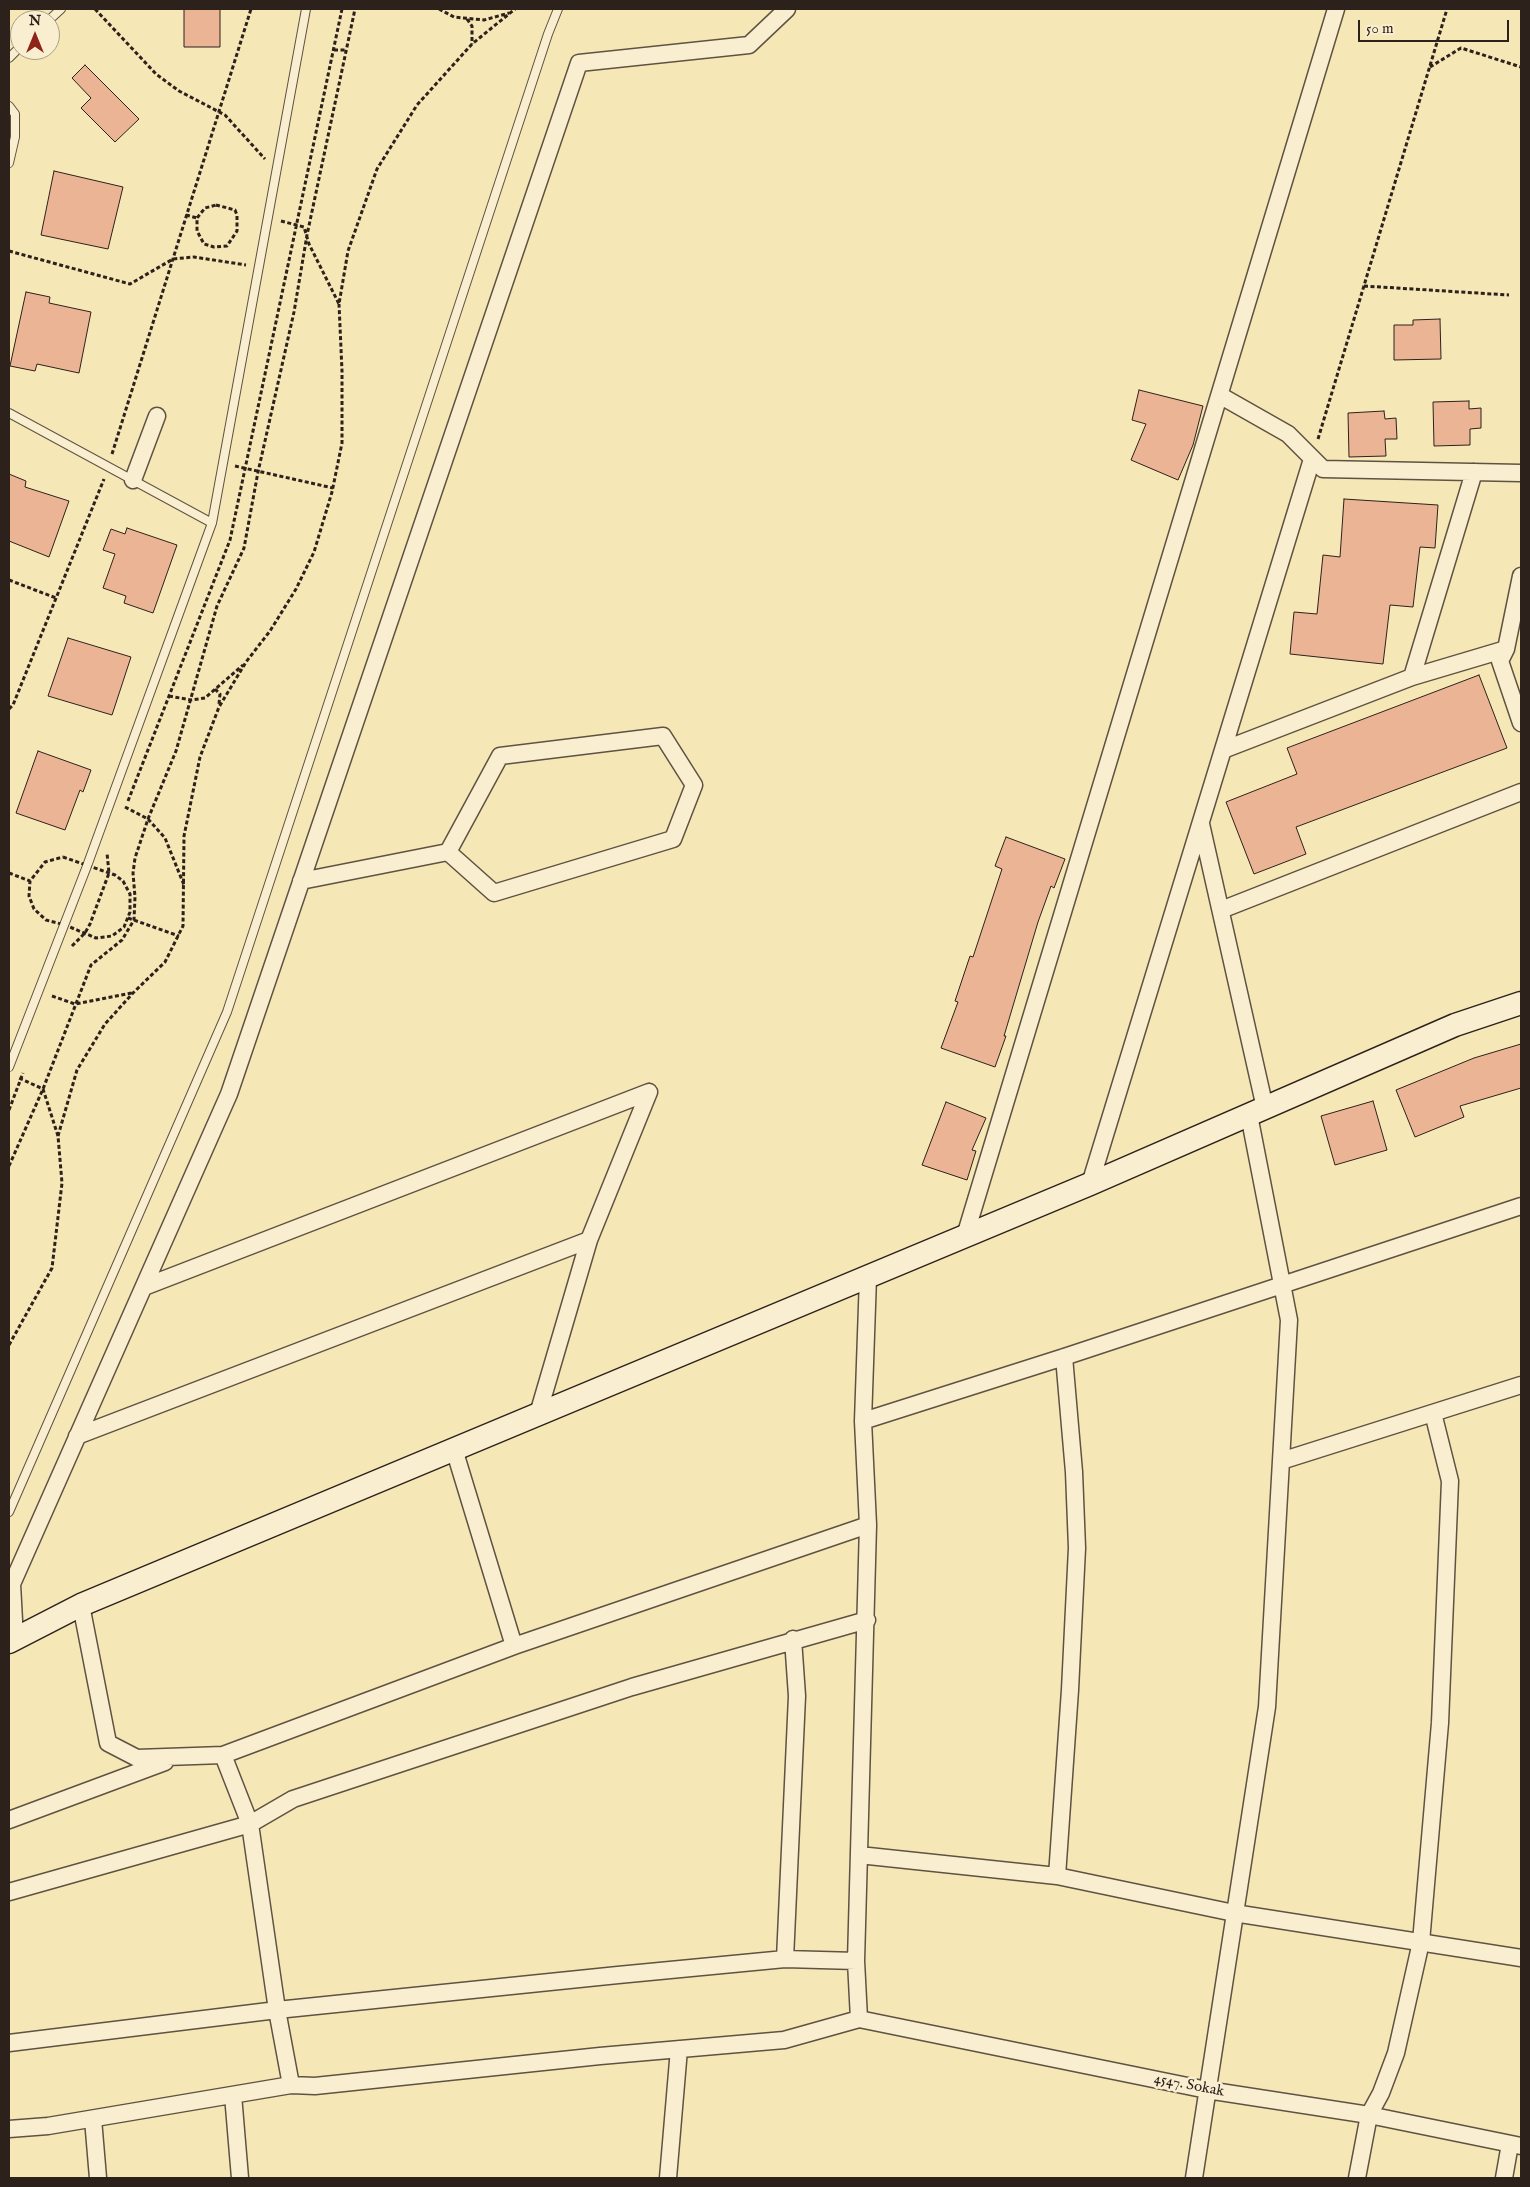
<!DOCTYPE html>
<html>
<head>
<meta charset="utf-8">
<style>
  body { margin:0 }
  #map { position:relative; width:1530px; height:2187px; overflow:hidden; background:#f6e7b6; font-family:"IM FELL English",serif }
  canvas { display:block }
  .frame { position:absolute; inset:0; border:10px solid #2d211c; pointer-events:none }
  .north { position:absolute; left:10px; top:10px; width:50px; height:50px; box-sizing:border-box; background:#f9efd0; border:1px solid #a79d88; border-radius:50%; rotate:0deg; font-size:14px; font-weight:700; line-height:20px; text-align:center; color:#2d211c }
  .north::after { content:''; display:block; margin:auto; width:18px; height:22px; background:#8f2418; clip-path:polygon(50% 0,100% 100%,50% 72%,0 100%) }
  .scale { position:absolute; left:1358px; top:20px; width:151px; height:22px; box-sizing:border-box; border:2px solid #2d211c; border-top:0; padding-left:6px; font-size:15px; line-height:18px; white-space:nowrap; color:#2d211c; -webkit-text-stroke:4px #f9efd0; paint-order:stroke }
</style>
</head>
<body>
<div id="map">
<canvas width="1530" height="2187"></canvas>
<div class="frame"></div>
<div class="north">N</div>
<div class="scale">50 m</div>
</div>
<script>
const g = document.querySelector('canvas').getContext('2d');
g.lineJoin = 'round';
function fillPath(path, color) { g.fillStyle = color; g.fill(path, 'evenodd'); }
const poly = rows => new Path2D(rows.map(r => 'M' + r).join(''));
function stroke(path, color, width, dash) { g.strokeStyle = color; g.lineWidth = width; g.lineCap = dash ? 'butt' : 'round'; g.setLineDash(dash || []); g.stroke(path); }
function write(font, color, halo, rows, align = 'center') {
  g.font = font + ' "IM FELL English",serif'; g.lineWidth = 5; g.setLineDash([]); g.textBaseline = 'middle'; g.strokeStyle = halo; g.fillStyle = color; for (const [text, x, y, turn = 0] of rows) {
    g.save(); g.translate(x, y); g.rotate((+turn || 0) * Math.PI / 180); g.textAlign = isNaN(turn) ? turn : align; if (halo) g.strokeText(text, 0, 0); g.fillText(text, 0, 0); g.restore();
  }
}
const building = poly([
  [184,9,220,9,220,47,184,47,184,9],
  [85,65,139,119,115,142,81,108,91,98,72,78,85,65],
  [54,171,123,187,108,249,41,235,54,171],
  [26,292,50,297,49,303,91,312,79,373,37,364,35,371,10,366,26,292],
  [1440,319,1441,359,1394,360,1394,325,1413,325,1413,320,1440,319],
  [1139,390,1203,406,1193,445,1178,480,1131,460,1146,424,1132,420,1139,390],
  [1469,401,1469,409,1481,408,1481,428,1470,429,1470,445,1434,446,1433,402,1469,401],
  [1384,411,1385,419,1396,418,1397,439,1385,439,1386,456,1349,457,1348,413,1384,411],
  [9,474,26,481,25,487,69,501,49,557,9,541,9,474],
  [1344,499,1438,505,1435,548,1420,547,1413,607,1390,605,1383,664,1290,654,1294,612,1317,614,1323,555,1340,557,1344,499],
  [127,528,177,545,153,613,124,603,126,596,103,588,115,554,103,550,111,529,125,534,127,528],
  [68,638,131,657,112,715,48,696,68,638],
  [1479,675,1507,748,1296,827,1306,854,1254,874,1226,802,1297,774,1287,748,1479,675],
  [38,751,91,770,83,792,80,790,65,830,16,813,38,751],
  [1006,837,1065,859,1054,888,1051,886,1038,922,1004,1036,1006,1036,995,1067,941,1048,958,1002,955,1001,970,956,973,957,1002,869,995,866,1006,837],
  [1521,1044,1521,1088,1460,1106,1464,1117,1415,1137,1396,1090,1474,1058,1521,1044],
  [1373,1101,1387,1150,1335,1165,1321,1116,1373,1101],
  [946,1102,986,1118,972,1150,976,1151,967,1180,922,1165,946,1102]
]);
fillPath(building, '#ebb495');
stroke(building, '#2d211c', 1);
const lane = poly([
  [49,20,61,9],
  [9,58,20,47],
  [9,106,15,114,15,137,9,163],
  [9,413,212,523],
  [9,1067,87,866,212,523,306,9],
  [9,1512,227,1012,548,34,558,9]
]);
const street = poly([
  [1221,396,1288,434,1323,469,1521,473],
  [133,480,157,416],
  [1521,576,1506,649,1500,661,1521,723],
  [1412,677,1474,472],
  [1223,750,1412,677,1506,649],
  [1201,824,1265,1108],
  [301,881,448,852,500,756,663,736,694,785,673,839,494,893,448,852],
  [1221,910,1521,792],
  [1090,1184,1312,459],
  [965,1236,1336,9],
  [144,1287,649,1092],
  [538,1414,589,1240,649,1092],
  [863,1421,1064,1357,1521,1206],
  [77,1436,589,1240],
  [454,1449,514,1646],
  [1281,1461,1521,1385],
  [81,1605,108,1743,137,1758,223,1755,514,1646,868,1525],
  [15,1639,12,1584,229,1094,579,63,749,45,787,9],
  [223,1755,250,1824,277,2010,291,2085],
  [9,1820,165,1762],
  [859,1855,1057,1876,1234,1913,1521,1958],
  [1057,1876,1070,1690,1077,1548,1074,1472,1064,1357],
  [9,1892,250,1824,293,1799,632,1687,867,1620],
  [785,1959,797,1696,793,1639],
  [859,2019,856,1961,868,1525,863,1421,868,1277],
  [9,2043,277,2010,618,1975,785,1959,856,1961],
  [233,2095,240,2178],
  [93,2119,98,2178],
  [9,2129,48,2126,291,2085,315,2086,600,2056,784,2040,859,2019,1207,2090,1369,2115,1521,2146],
  [668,2178,679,2049],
  [1194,2178,1267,1707,1289,1320,1249,1115],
  [1357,2178,1369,2115,1381,2093,1396,2053,1421,1942,1440,1723,1450,1481,1433,1413],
  [1504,2178,1510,2144]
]);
const secondary = poly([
  [9,1642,81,1605,1090,1184,1455,1025,1521,1003]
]);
stroke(lane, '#5f5242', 10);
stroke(street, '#5f5242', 19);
stroke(secondary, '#2d211c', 25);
stroke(poly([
  [95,9,156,74,179,91,225,115,265,159],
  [439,9,454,17,484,20,509,13],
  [467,19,472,26,472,44],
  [334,50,346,50],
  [1430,67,1461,48,1521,67],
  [216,205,235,210,237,215,237,231,227,246,214,247,204,244,197,231,197,218,205,208,216,205],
  [186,215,197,218],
  [281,221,304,227,309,244,339,304,348,251,377,169,417,105,472,44,515,9],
  [9,251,130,284,173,259,194,257,246,265],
  [1364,286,1509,295],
  [1318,439,1447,9],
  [112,454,251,9],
  [235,466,333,488],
  [9,580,56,598],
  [215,689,220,694,219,704],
  [169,696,191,700,205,698,243,665],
  [9,709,13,705,104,479],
  [128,801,230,540,342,9],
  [125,807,148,819,165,838,184,885],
  [63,857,115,875,123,881,130,894,130,912,124,927,112,936,96,938,65,925,46,920,34,909,29,896,30,881,45,862,63,857],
  [9,873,30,881],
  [128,918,179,936],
  [72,946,85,933,90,924,109,873,107,853],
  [52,996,75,1004,132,993],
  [9,1110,23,1073],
  [58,1136,77,1070,105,1024,133,993,165,962,183,926,184,836,200,757,219,707,246,662,270,631,296,589,314,552,332,492,342,443,342,371,339,304],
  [9,1166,43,1089,91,965,122,940,134,920,135,897,133,873,135,858,148,819,176,751,217,606,244,548,258,472,294,312,307,235,355,9],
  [9,1345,52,1268,62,1183,58,1136,43,1089,19,1078]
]), '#2d211c', 3, [4, 2.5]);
stroke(lane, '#f9efd0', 8);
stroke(street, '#f9efd0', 16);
stroke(secondary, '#f9efd0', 22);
write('15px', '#2d211c', '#f9efd0', [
  ["4547. Sokak",1189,2086,11]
]);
</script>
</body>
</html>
